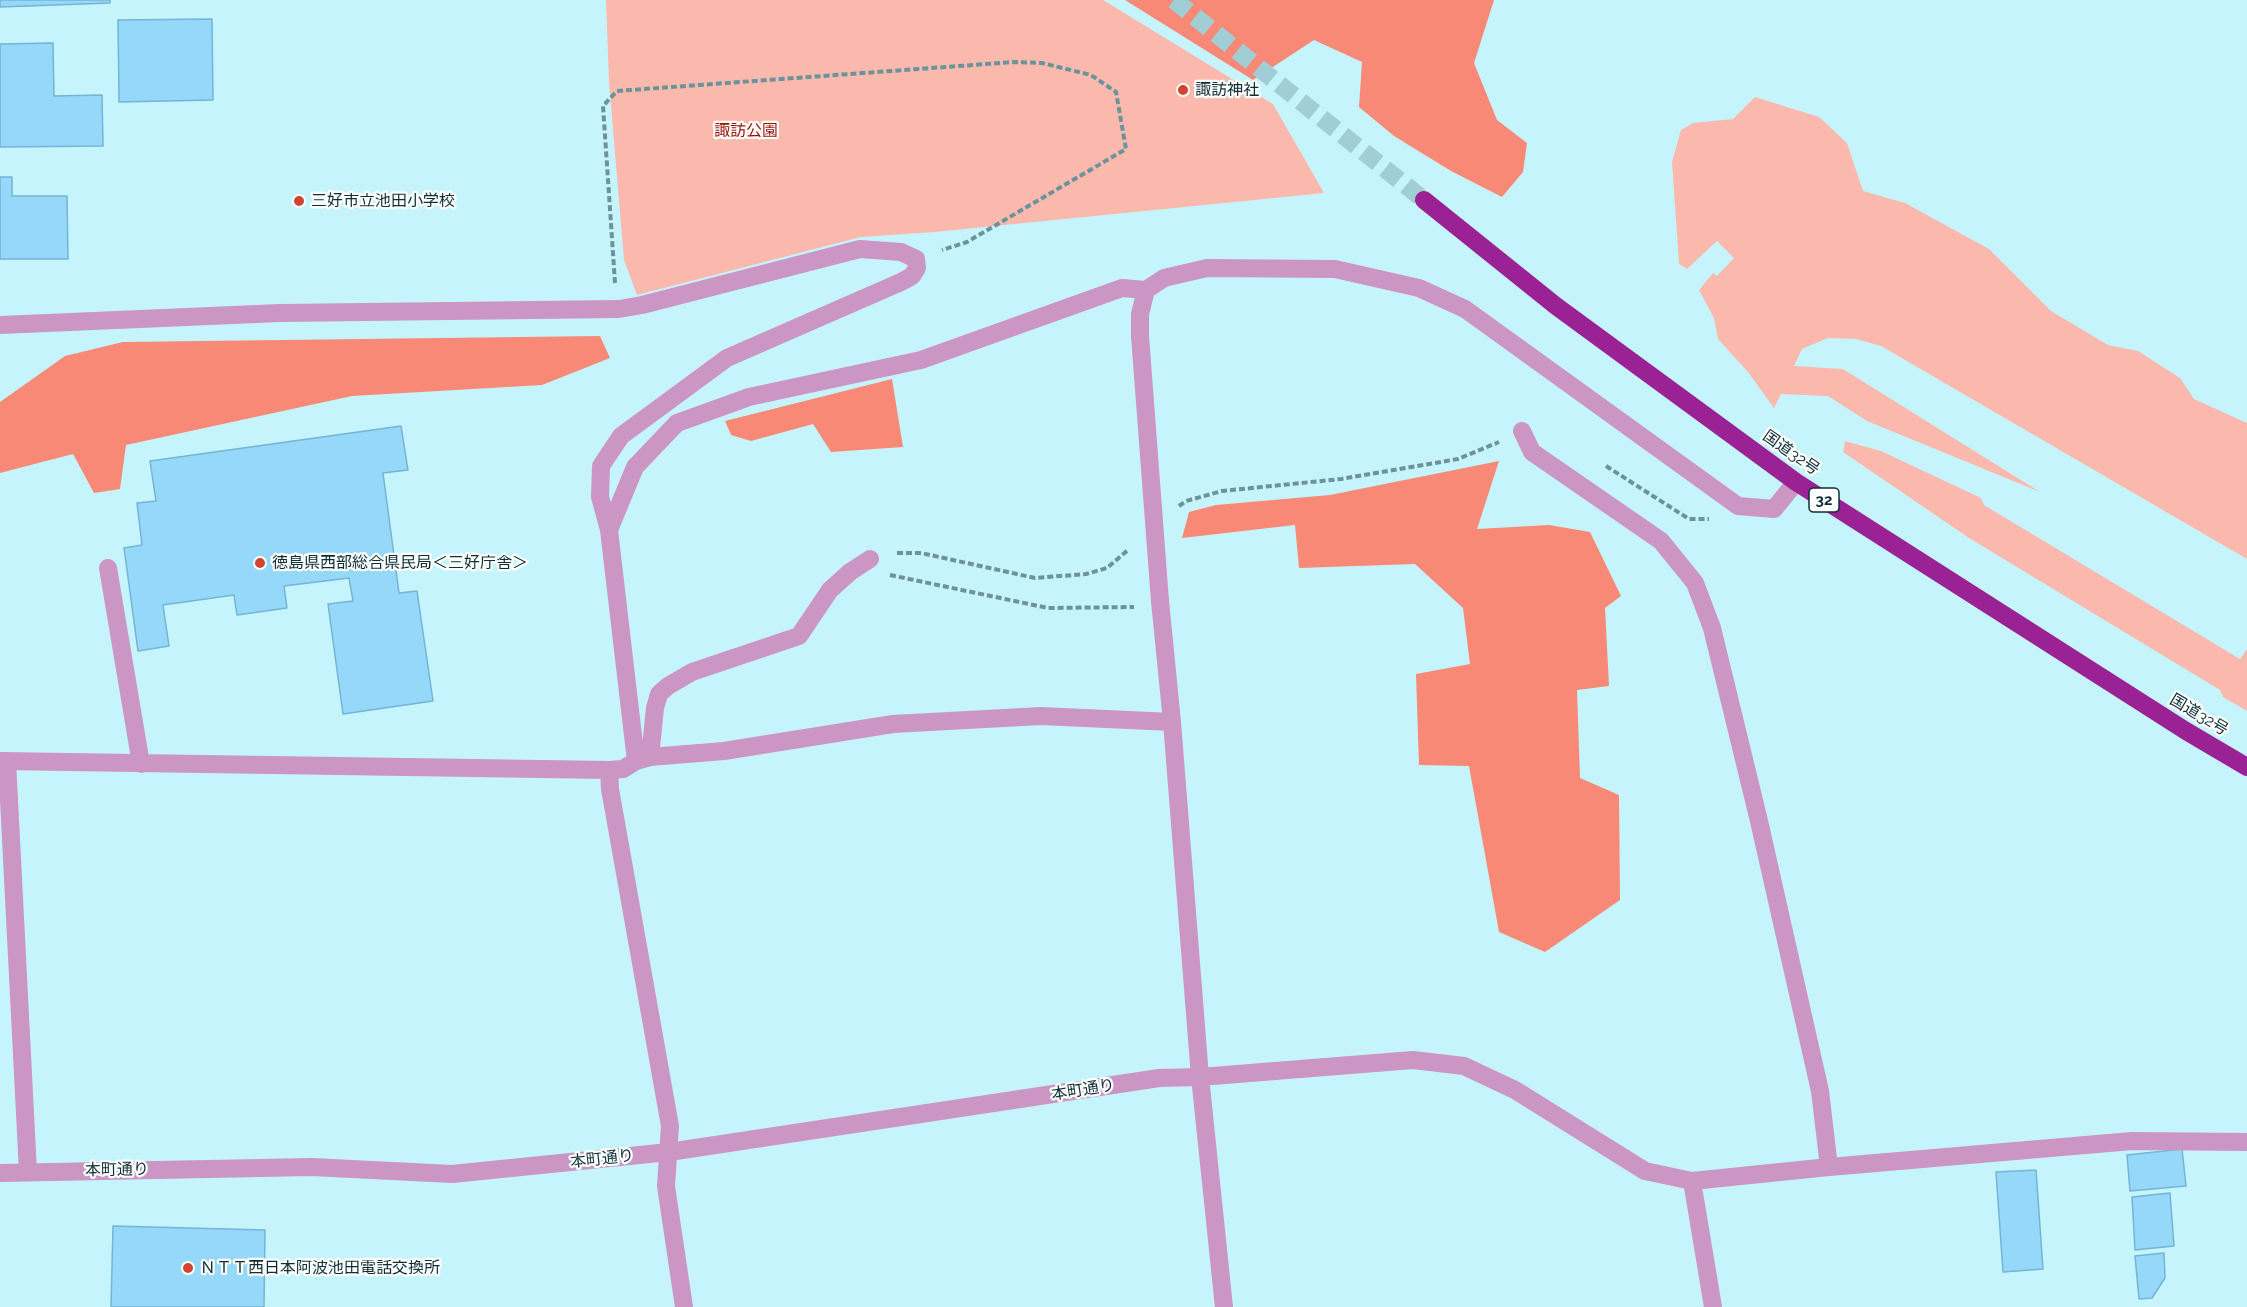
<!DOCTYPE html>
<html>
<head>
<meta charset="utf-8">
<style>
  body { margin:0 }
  canvas { display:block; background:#c6f4fd }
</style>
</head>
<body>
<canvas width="2247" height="1307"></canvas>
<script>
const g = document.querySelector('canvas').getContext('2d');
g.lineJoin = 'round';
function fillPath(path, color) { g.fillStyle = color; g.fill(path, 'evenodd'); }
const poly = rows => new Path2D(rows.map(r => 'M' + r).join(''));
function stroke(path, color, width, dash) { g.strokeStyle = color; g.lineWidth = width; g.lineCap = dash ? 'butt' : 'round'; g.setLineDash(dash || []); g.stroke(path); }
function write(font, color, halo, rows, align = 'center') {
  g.font = font + ' Raleway,"Noto Sans JP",sans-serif'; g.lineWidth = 4.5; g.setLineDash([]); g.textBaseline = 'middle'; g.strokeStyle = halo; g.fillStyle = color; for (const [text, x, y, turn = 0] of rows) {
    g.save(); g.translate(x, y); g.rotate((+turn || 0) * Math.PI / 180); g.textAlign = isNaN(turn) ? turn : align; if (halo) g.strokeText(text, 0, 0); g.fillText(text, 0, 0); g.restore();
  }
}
fillPath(poly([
  [606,0,1103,0,1273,104,1324,193,935,232,861,237,637,295,624,260,609,82],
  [1755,97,1819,117,1847,143,1863,191,1905,203,1989,249,2051,311,2108,345,2138,351,2180,378,2194,399,2247,423,2247,559,1881,346,1856,339,1828,338,1802,349,1794,366,1843,369,2040,492,1867,421,1828,396,1781,394,1774,408,1748,372,1718,339,1714,318,1699,290,1713,273,1717,276,1734,258,1717,241,1687,269,1679,264,1672,162,1681,130,1693,123,1733,119],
  [1845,441,1881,451,1981,498,1984,505,2240,659,2247,649,2247,711,2223,697,2220,690,1969,538,1843,452]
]), '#fbb9ad');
fillPath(poly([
  [1125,0,1494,0,1474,63,1497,120,1527,143,1523,172,1502,197,1451,171,1394,136,1359,107,1362,62,1314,40,1253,80],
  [600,336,610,358,542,385,352,396,126,445,120,489,94,493,73,454,0,473,0,402,65,356,123,342],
  [892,379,903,447,831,452,813,424,751,441,731,435,725,421],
  [1499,461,1477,529,1549,525,1590,532,1621,596,1605,608,1609,686,1577,690,1580,778,1619,795,1620,900,1545,952,1499,932,1469,766,1419,765,1416,674,1470,664,1463,608,1415,564,1299,568,1295,525,1182,538,1189,512,1216,505,1330,495]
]), '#f78976');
const building = poly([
  [0,0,110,0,110,3,0,7,0,0],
  [212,19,213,100,119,102,118,20,212,19],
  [53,43,54,96,102,95,103,146,0,147,0,44,53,43],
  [0,177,12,177,12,196,67,196,68,259,0,259,0,177],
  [401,426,408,470,383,473,399,593,417,591,433,701,343,714,328,604,353,601,349,578,284,586,287,608,237,615,234,595,163,605,169,646,138,651,124,548,142,545,137,503,156,501,150,461,401,426],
  [2182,1149,2186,1186,2130,1191,2127,1155,2182,1149],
  [2036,1170,2043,1269,2003,1272,1996,1172,2036,1170],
  [2170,1193,2174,1246,2135,1250,2132,1197,2170,1193],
  [113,1226,265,1230,264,1307,111,1307,113,1226],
  [2164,1253,2165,1278,2152,1298,2139,1299,2135,1256,2164,1253]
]);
fillPath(building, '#95d8fa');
stroke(building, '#74b4d4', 1.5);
stroke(poly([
  [1174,0,1424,200]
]), '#a1cdd5', 18, [18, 9]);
stroke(poly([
  [615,283,603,106,617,91,1014,62,1042,63,1091,75,1116,92,1126,149,967,242,942,250],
  [1606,466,1689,519,1709,519],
  [1179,506,1186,501,1222,491,1341,479,1458,459,1499,442],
  [897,553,921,553,1035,578,1086,574,1107,568,1128,550],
  [890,575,1048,608,1134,607]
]), '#6a939b', 4, [6, 3]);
stroke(poly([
  [0,325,280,313,619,309,642,305,860,249,901,252,916,259,917,268,912,276,901,282,727,358,621,436,601,466,600,497,609,530,636,761],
  [1140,336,1140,314,1146,290,1164,278,1207,268,1335,269,1419,288,1465,309,1738,506,1774,509,1796,482],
  [1522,431,1532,452,1661,541,1695,583,1712,628,1759,821,1820,1091,1829,1167],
  [609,530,635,467,677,423,749,397,921,360,1122,288,1146,290],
  [108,568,141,764],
  [1160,601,1172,722,1200,1077,1224,1307],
  [650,757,655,708,659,694,668,686,692,672,799,636,830,590,850,572,870,559],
  [0,761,609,770,623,769,636,761,650,757,724,751,893,724,1041,716,1172,722],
  [7,761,28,1172],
  [609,770,610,789,670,1126,666,1186,684,1307],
  [0,1173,312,1167,452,1174,669,1152,1159,1078,1200,1077,1413,1060,1464,1066,1515,1090,1645,1171,1692,1181,1829,1167,2132,1141,2247,1142],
  [1692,1181,1713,1307]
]), '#cb96c4', 18);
stroke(poly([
  [1424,200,1556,306,1796,482,2186,731,2247,767]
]), '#9b2294', 18);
stroke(poly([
  [1140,336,1160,601]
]), '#cb96c4', 18);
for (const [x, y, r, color] of [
  [1183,90,6,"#d04430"],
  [299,201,6,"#d04430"],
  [260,563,6,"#d04430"],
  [188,1268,6,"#d04430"]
]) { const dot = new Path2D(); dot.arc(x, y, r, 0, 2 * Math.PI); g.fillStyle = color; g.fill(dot); stroke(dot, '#fff', 2); }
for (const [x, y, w] of [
  [1824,500,30]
]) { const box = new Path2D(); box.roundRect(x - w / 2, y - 12, w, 24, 4.5); g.fillStyle = '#fff'; g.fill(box); stroke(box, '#0c2f35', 1.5); }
write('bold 15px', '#0c2f35', null, [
  ["32",1824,500]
]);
write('16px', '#0c2f35', '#fff', [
  ["諏訪神社",1195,90],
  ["三好市立池田小学校",311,201],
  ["徳島県西部総合県民局＜三好庁舎＞",272,563],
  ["ＮＴＴ西日本阿波池田電話交換所",200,1268]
], 'left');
write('16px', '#981302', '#fff', [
  ["諏訪公園",746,131]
]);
write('16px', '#0c2f35', '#fff', [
  ["国道32号",1791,453,35],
  ["国道32号",2199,715,31],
  ["本町通り",1083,1090,-9],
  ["本町通り",602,1159,-6],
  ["本町通り",117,1170,-1]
]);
</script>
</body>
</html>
